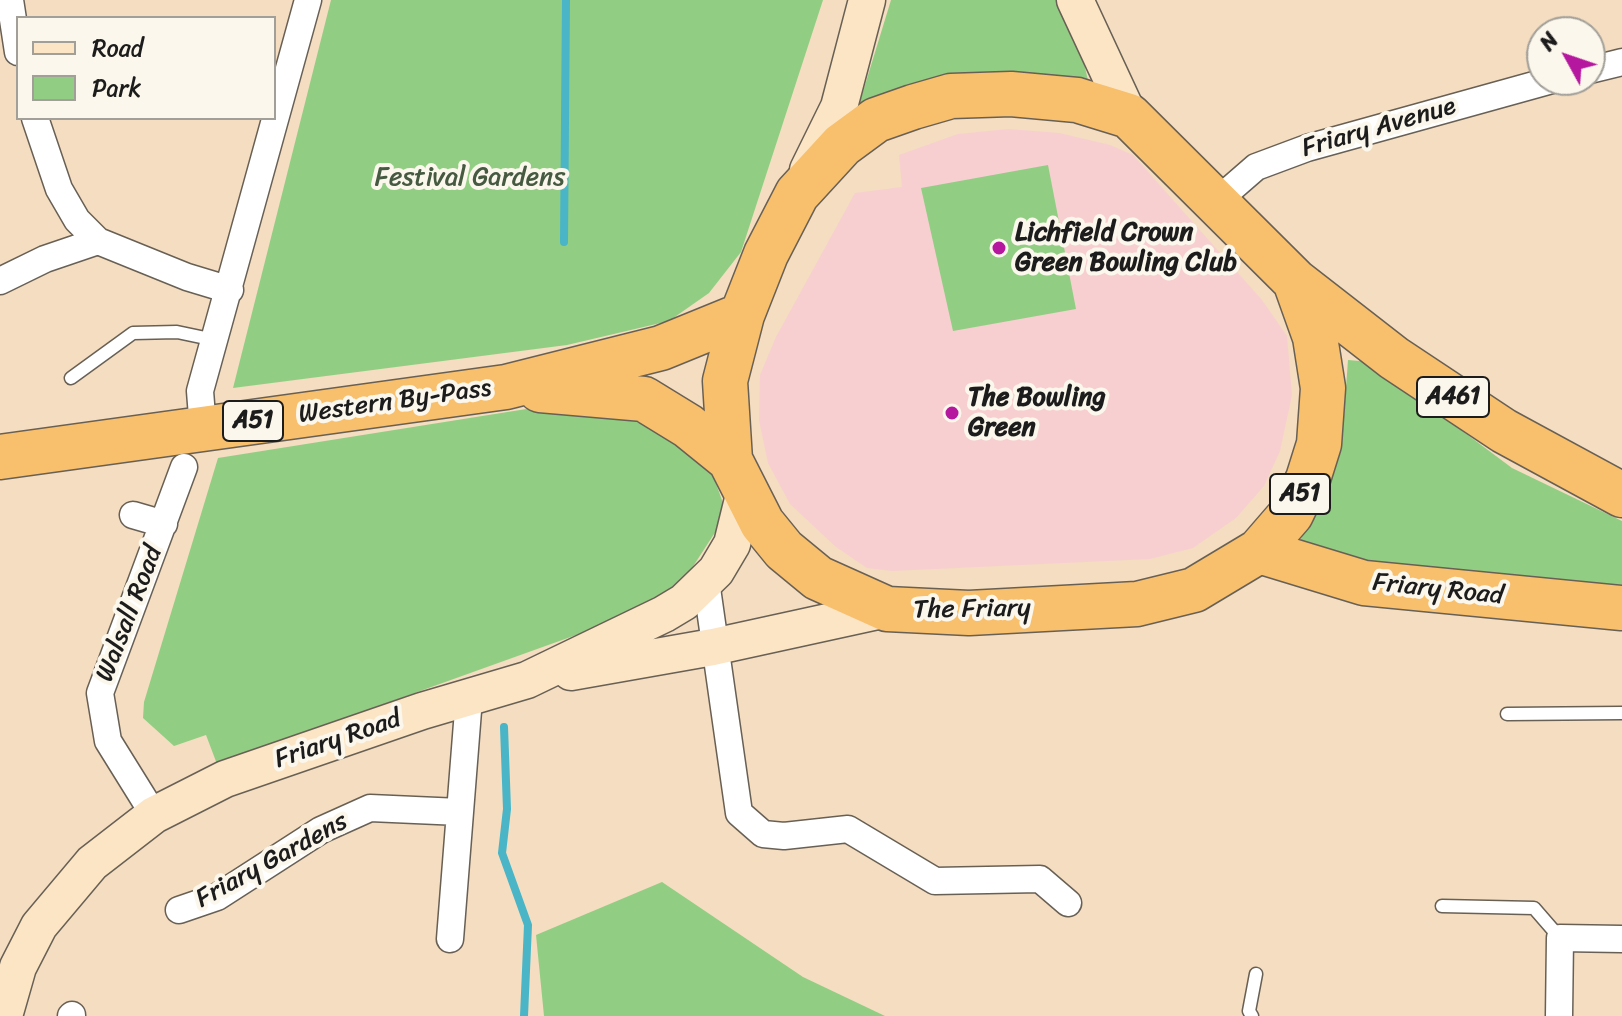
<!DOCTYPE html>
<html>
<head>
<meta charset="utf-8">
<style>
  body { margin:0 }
  #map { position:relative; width:1622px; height:1016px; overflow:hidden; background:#f4ddc0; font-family:Sriracha,sans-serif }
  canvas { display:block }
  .legend { position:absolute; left:16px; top:16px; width:260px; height:104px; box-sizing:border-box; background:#fbf7ec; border:2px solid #a29f99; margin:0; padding:10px 14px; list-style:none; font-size:24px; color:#1c1c1c }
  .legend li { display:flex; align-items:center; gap:16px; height:40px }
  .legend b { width:40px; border:2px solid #a29f99 }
  .north { position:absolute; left:1526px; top:16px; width:80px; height:80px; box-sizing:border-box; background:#fbf7ec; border:2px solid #a29f99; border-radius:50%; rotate:310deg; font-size:22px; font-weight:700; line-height:32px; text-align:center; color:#1c1c1c }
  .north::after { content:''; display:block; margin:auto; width:28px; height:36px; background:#b5179e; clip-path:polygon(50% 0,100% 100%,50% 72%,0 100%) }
</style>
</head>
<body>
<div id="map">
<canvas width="1622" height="1016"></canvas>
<ul class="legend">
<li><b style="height:10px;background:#fce5c4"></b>Road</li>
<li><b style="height:22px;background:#91ce83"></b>Park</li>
</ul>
<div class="north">N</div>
</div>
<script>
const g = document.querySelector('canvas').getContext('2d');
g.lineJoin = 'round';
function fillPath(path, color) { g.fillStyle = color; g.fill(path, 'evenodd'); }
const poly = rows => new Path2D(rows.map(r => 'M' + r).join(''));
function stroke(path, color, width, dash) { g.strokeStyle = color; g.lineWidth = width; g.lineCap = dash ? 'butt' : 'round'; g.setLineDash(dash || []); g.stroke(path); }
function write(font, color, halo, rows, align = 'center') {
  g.font = font + ' Sriracha,sans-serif'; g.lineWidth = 8; g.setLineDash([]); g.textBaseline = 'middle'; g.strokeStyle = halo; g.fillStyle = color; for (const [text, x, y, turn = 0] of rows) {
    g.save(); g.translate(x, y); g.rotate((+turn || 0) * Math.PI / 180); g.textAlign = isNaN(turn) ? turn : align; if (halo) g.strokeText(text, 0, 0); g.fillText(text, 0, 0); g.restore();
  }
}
fillPath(poly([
  [1008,129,1059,133,1110,145,1133,155,1262,300,1287,336,1292,395,1280,451,1264,486,1236,518,1193,548,1150,559,892,571,867,568,836,547,790,504,768,463,759,420,760,375,776,337,855,193,902,187,899,155,958,134]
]), '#f7cfd0');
fillPath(poly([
  [331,0,823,0,741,252,709,293,669,321,567,345,233,388],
  [891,0,1056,0,1082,54,1089,85,1050,75,1011,71,945,80,858,108],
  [1048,165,1076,309,953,331,921,188],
  [1348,360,1370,362,1512,468,1622,521,1622,585,1380,569,1300,541,1333,468,1343,429],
  [583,400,650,417,710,467,727,514,679,588,590,630,217,764,206,735,174,746,143,718,144,702,218,458],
  [662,882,803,977,885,1016,544,1016,536,935]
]), '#91ce83');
stroke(poly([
  [564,242,566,0],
  [504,727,507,809,502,853,528,925,524,1016]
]), '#49b5c6', 8);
const lane = poly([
  [71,378,133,333,177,332,215,340],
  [1507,714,1622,713],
  [1442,906,1534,908,1560,938],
  [1252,1016,1249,1011,1256,974]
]);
const street = poly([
  [10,0,18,52],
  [1590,70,1622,62],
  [35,118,59,189,77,220,98,241,187,277,230,290],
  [1218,200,1256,167,1307,148,1552,80],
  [0,281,45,259,98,241],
  [203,429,200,391,308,0],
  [133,515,164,524],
  [706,581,739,813,763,834,784,836,848,829,935,881,1040,879,1068,903],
  [154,815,108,741,100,693,184,467],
  [179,910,217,897,321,830,370,808,460,812],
  [450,939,469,698],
  [71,1016,72,1015],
  [1559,1016,1560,938,1622,939]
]);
const secondary = poly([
  [1075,0,1129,116],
  [808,170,839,107,867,0],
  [571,672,713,647,887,609],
  [4,1016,18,967,39,926,92,863,154,815,225,779,422,711,527,680,664,614,684,602,716,571,732,544,745,491]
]);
const highway = poly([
  [1011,94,1077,100,1129,116,1295,281,1315,337,1323,388,1319,444,1308,479,1291,514,1259,551,1194,590,1137,604,969,613,887,609,818,578,784,550,762,523,730,460,725,381,742,315,766,254,797,194,842,145,876,120,913,107,951,96,1011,94],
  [1295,281,1394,358,1504,431,1622,495],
  [540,390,644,399,688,426,730,460],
  [0,457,506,387,661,348,742,315],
  [1259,551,1364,583,1622,608]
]);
stroke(lane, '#686055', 15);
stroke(street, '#686055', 29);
stroke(secondary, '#686055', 39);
stroke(highway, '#686055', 47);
stroke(lane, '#fff', 12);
stroke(street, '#fff', 26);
stroke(secondary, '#fce5c4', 36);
stroke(highway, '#f8bf6c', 44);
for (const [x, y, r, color] of [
  [999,248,8,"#b5179e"],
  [952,413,8,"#b5179e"]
]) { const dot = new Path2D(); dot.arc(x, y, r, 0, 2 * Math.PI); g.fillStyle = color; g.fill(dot); stroke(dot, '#fbf7ec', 3); }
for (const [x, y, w] of [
  [1453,397,72],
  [253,421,60],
  [1300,494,60]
]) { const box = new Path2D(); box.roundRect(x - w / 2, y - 20, w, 40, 6); g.fillStyle = '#fbf7ec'; g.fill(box); stroke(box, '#1c1c1c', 2); }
write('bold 24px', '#1c1c1c', null, [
  ["A461",1453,397],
  ["A51",253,421],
  ["A51",1300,494]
]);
write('26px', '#1c1c1c', '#fbf7ec', [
  ["Friary Avenue",1379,128,-16],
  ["Western By-Pass",395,402,-8],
  ["Friary Road",1438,590,6],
  ["The Friary",972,610,-1],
  ["Walsall Road",130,614,-69],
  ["Friary Road",338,740,-19],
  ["Friary Gardens",272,861,-29]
]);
write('26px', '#455a40', '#fbf7ec', [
  ["Festival Gardens",470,178]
]);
write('bold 26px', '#1c1c1c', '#fbf7ec', [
  ["Lichfield Crown",1015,233],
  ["Green Bowling Club",1015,263],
  ["The Bowling",968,398],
  ["Green",968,428]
], 'left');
</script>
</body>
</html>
